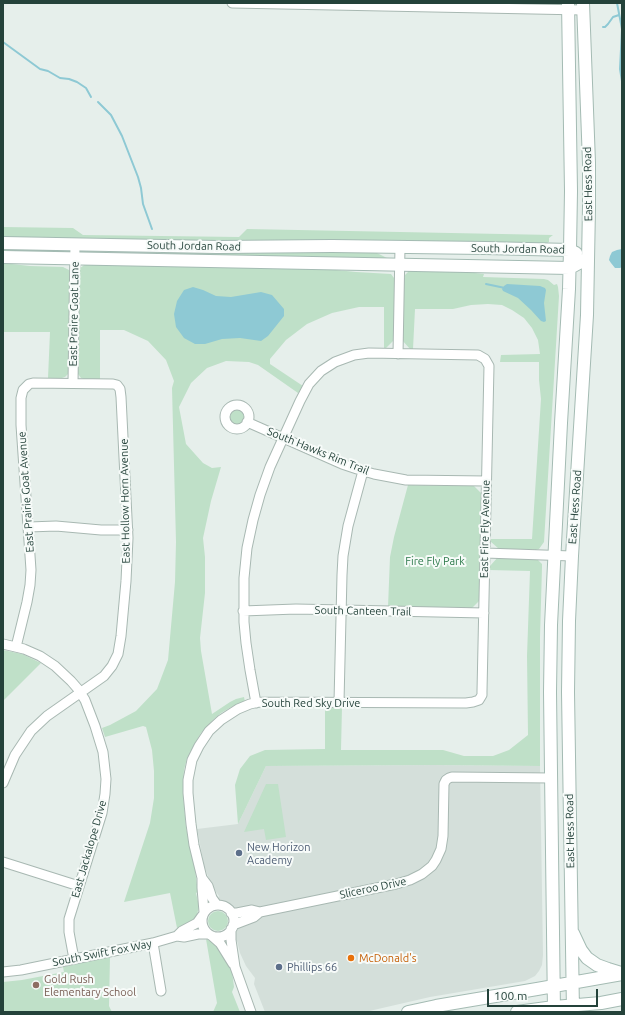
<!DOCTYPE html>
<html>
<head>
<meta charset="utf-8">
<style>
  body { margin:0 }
  #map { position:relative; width:625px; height:1015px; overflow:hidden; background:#e6efeb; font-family:Ubuntu,sans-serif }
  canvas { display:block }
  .frame { position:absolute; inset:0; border:4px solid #24423a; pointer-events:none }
  .scale { position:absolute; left:487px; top:989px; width:111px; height:18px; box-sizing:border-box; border:2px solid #24423a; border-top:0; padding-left:5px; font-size:12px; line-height:14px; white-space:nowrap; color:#24423a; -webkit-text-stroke:3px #f7fbf9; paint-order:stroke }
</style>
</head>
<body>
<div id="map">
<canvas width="625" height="1015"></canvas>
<div class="frame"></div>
<div class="scale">100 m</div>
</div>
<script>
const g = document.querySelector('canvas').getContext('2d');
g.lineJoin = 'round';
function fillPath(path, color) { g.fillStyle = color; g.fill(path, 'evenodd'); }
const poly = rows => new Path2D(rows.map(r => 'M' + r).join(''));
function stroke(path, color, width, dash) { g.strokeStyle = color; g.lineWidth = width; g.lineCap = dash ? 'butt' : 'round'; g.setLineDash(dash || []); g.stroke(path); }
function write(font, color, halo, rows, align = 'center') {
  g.font = font + ' Ubuntu,sans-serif'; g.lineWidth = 4; g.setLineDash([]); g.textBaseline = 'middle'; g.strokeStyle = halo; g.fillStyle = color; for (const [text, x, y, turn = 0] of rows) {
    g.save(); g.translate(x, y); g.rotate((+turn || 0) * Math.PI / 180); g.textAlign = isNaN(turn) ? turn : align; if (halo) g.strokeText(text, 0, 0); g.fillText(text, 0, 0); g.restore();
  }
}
fillPath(poly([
  [434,765,540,766,543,955,542,965,539,971,535,976,525,981,430,997,365,1012,265,1012,254,984,255,978,246,966,240,953,237,941,234,941,236,932,239,927,236,910,228,904,218,899,219,896,216,892,214,888,212,888,204,865,197,829,238,824,266,766]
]), '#d4dfda');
fillPath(poly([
  [3,227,73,228,83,235,239,237,247,229,553,235,549,238,549,242,545,244,240,243,3,239],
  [3,248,57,249,63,252,63,254,3,253],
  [204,251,375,252,387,258,387,260,162,254],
  [3,263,30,266,63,267,69,270,71,273,69,373,65,377,62,378,48,378,50,332,3,332],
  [86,264,317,268,356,272,391,274,394,278,395,283,394,340,385,349,384,349,384,307,359,307,332,313,307,324,286,340,270,359,270,364,303,386,298,393,258,365,249,362,226,361,207,368,191,383,179,407,186,444,203,463,212,468,221,467,211,501,203,538,205,557,205,593,200,638,201,651,212,714,230,702,236,699,244,697,245,702,233,706,221,713,214,719,201,733,195,743,187,758,184,770,183,783,183,793,186,827,195,870,198,892,196,893,199,906,197,915,193,920,177,928,170,893,124,902,150,823,154,798,154,771,152,750,146,727,143,726,105,737,102,728,110,725,136,711,157,689,168,660,175,582,176,542,172,388,174,381,166,360,148,341,124,330,100,330,100,379,84,379,81,378,78,374,79,273,80,268],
  [448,270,484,274,483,277,544,279,548,280,554,285,557,284,558,287,559,296,544,542,539,549,536,550,499,549,490,541,490,539,532,539,541,399,539,380,539,362,500,362,501,355,540,354,538,340,532,328,524,318,512,310,502,305,488,304,471,305,453,309,415,309,413,349,410,349,402,340,404,279,405,275,409,271],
  '227 417a9 9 0 1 1 18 0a9 9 0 1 1-18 0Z',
  [408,485,474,486,481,493,479,601,472,608,388,607,390,557,394,537],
  [498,557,534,558,537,559,542,564,542,567,540,637,540,766,434,765,266,766,238,824,235,785,240,769,250,756,265,750,325,749,325,707,342,707,341,750,443,750,464,756,493,756,509,750,528,735,527,656,530,571,489,570,490,566],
  [3,650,22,654,41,663,3,701],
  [266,784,278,784,286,837,266,840,264,829,244,832],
  '208 921a10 10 0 1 1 20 0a10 10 0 1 1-20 0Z',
  [206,939,214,943,220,952,223,954,232,972,233,979,234,987,232,992,240,1012,213,1012,217,1003],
  [110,957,109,1006,112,1012,3,1012,3,982,22,980,64,972,63,967]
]), '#bfe0c8');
fillPath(poly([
  [622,249,622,267,620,268,615,268,611,263,609,260,610,256,612,252,617,250],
  [507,284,540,286,545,288,546,290,544,303,546,321,544,322,541,321,531,310,518,298,503,291,502,289,504,286],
  [193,287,203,290,216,296,231,297,261,292,272,295,284,309,284,316,268,336,261,341,240,338,222,339,205,344,195,344,184,338,176,327,174,314,177,301,184,290]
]), '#8ec9d4');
stroke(poly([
  [617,3,622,29,620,69,622,81],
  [603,27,605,27,608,24,613,17,619,15],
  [3,42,40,69,48,71,60,78,69,79,77,82,86,88,91,97],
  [98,102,111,115,122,136,138,177,141,188,143,204,152,229],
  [486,284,505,288]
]), '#8ec9d4', 2);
const minor = poly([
  [232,3,583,10],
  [398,354,400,247],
  [73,383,75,244],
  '225 417a12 12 0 1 1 24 0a12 12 0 1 1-24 0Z',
  [247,422,342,464,357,469,374,474,406,480,486,481],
  [29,527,56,526,101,530,128,530],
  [485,553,572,556],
  [243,611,296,609,484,613],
  [3,644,24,649,40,656,55,666,71,681,78,689,85,700,95,726,103,752,106,779,105,794,102,813,69,919,69,932,74,959],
  [339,702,342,575,343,556,348,526,363,471],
  [256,703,250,670,246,643,244,622,244,578,247,548,253,520,260,495,270,467,300,401,309,384,321,371,335,362,354,355,369,353,478,355,485,359,489,366,482,691,482,695,479,700],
  [3,783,15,755,31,731,47,716,104,676,112,666,118,654,121,636,126,581,128,538,121,397,120,389,117,385,113,384,33,383,29,384,23,390,21,398,21,425,31,570,30,585,27,602,16,647],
  [3,862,79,886],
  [202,878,208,886,212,898,217,905],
  '202 921a16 16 0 1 1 32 0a16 16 0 1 1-32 0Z',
  [204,912,202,888,202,878,194,845,191,824,188,793,188,780,192,760,199,746,209,731,221,720,238,709,250,704,259,702,466,703,473,702,479,700],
  [231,913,237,913,252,910,260,912,396,884,410,880,422,874,432,866,436,860,441,849,443,836,444,784,446,780,449,778,452,777,551,778],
  [233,925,254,917,260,912],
  [231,929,231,940,235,967,251,1012],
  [177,936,182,931,197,923,202,916],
  [212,936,220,943,233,964],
  [153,943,161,991],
  [3,972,21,970,153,943,177,936,184,937,198,934,208,934]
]);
const secondary = poly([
  [3,243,217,247,332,246,485,248,570,250,576,253],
  [3,257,570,268,588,258],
  [573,933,581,950,587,958,597,965,608,969,621,973],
  [408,1012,436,1006,537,989,622,974],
  [517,1012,554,1007,601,1003,622,999],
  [554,1012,550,692,551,625,561,423,569,289,570,250,571,191,568,3],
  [573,1012,568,692,569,621,572,556,587,315,589,207,589,163,583,3]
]);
stroke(minor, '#a8b8b2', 11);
stroke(secondary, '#a4bbb3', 14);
stroke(minor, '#fff', 9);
stroke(secondary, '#fff', 12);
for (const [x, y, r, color] of [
  [239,853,4,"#5c6f8a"],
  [351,958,4,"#e8710a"],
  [279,967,4,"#5c6f8a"],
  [36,985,4,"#8d6e63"]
]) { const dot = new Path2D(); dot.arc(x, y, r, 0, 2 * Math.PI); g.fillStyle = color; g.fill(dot); stroke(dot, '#f7fbf9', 1.5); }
write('11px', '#24423a', '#f7fbf9', [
  ["East Hess Road",588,184,-91],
  ["South Jordan Road",194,246,1],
  ["South Jordan Road",518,249,1],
  ["East Praire Goat Lane",74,314,-89],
  ["South Hawks Rim Trail",318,451,22],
  ["East Prairie Goat Avenue",26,492,-94],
  ["East Hollow Horn Avenue",125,501,-91],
  ["East Hess Road",575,507,-86],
  ["East Fire Fly Avenue",485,529,-89],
  ["South Canteen Trail",363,611,1],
  ["South Red Sky Drive",311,703],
  ["East Hess Road",570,831,-91],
  ["East Jackalope Drive",89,849,-74],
  ["Sliceroo Drive",373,888,-12],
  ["South Swift Fox Way",102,953,-11]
]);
write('11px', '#2d7a4b', '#f7fbf9', [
  ["Fire Fly Park",435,561]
]);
write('11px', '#4e5e75', '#f7fbf9', [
  ["New Horizon",247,847],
  ["Academy",247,860],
  ["Phillips 66",287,967]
], 'left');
write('11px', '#c56008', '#f7fbf9', [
  ["McDonald's",359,958]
], 'left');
write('11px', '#785e54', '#f7fbf9', [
  ["Gold Rush",44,979],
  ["Elementary School",44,992]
], 'left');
</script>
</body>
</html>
